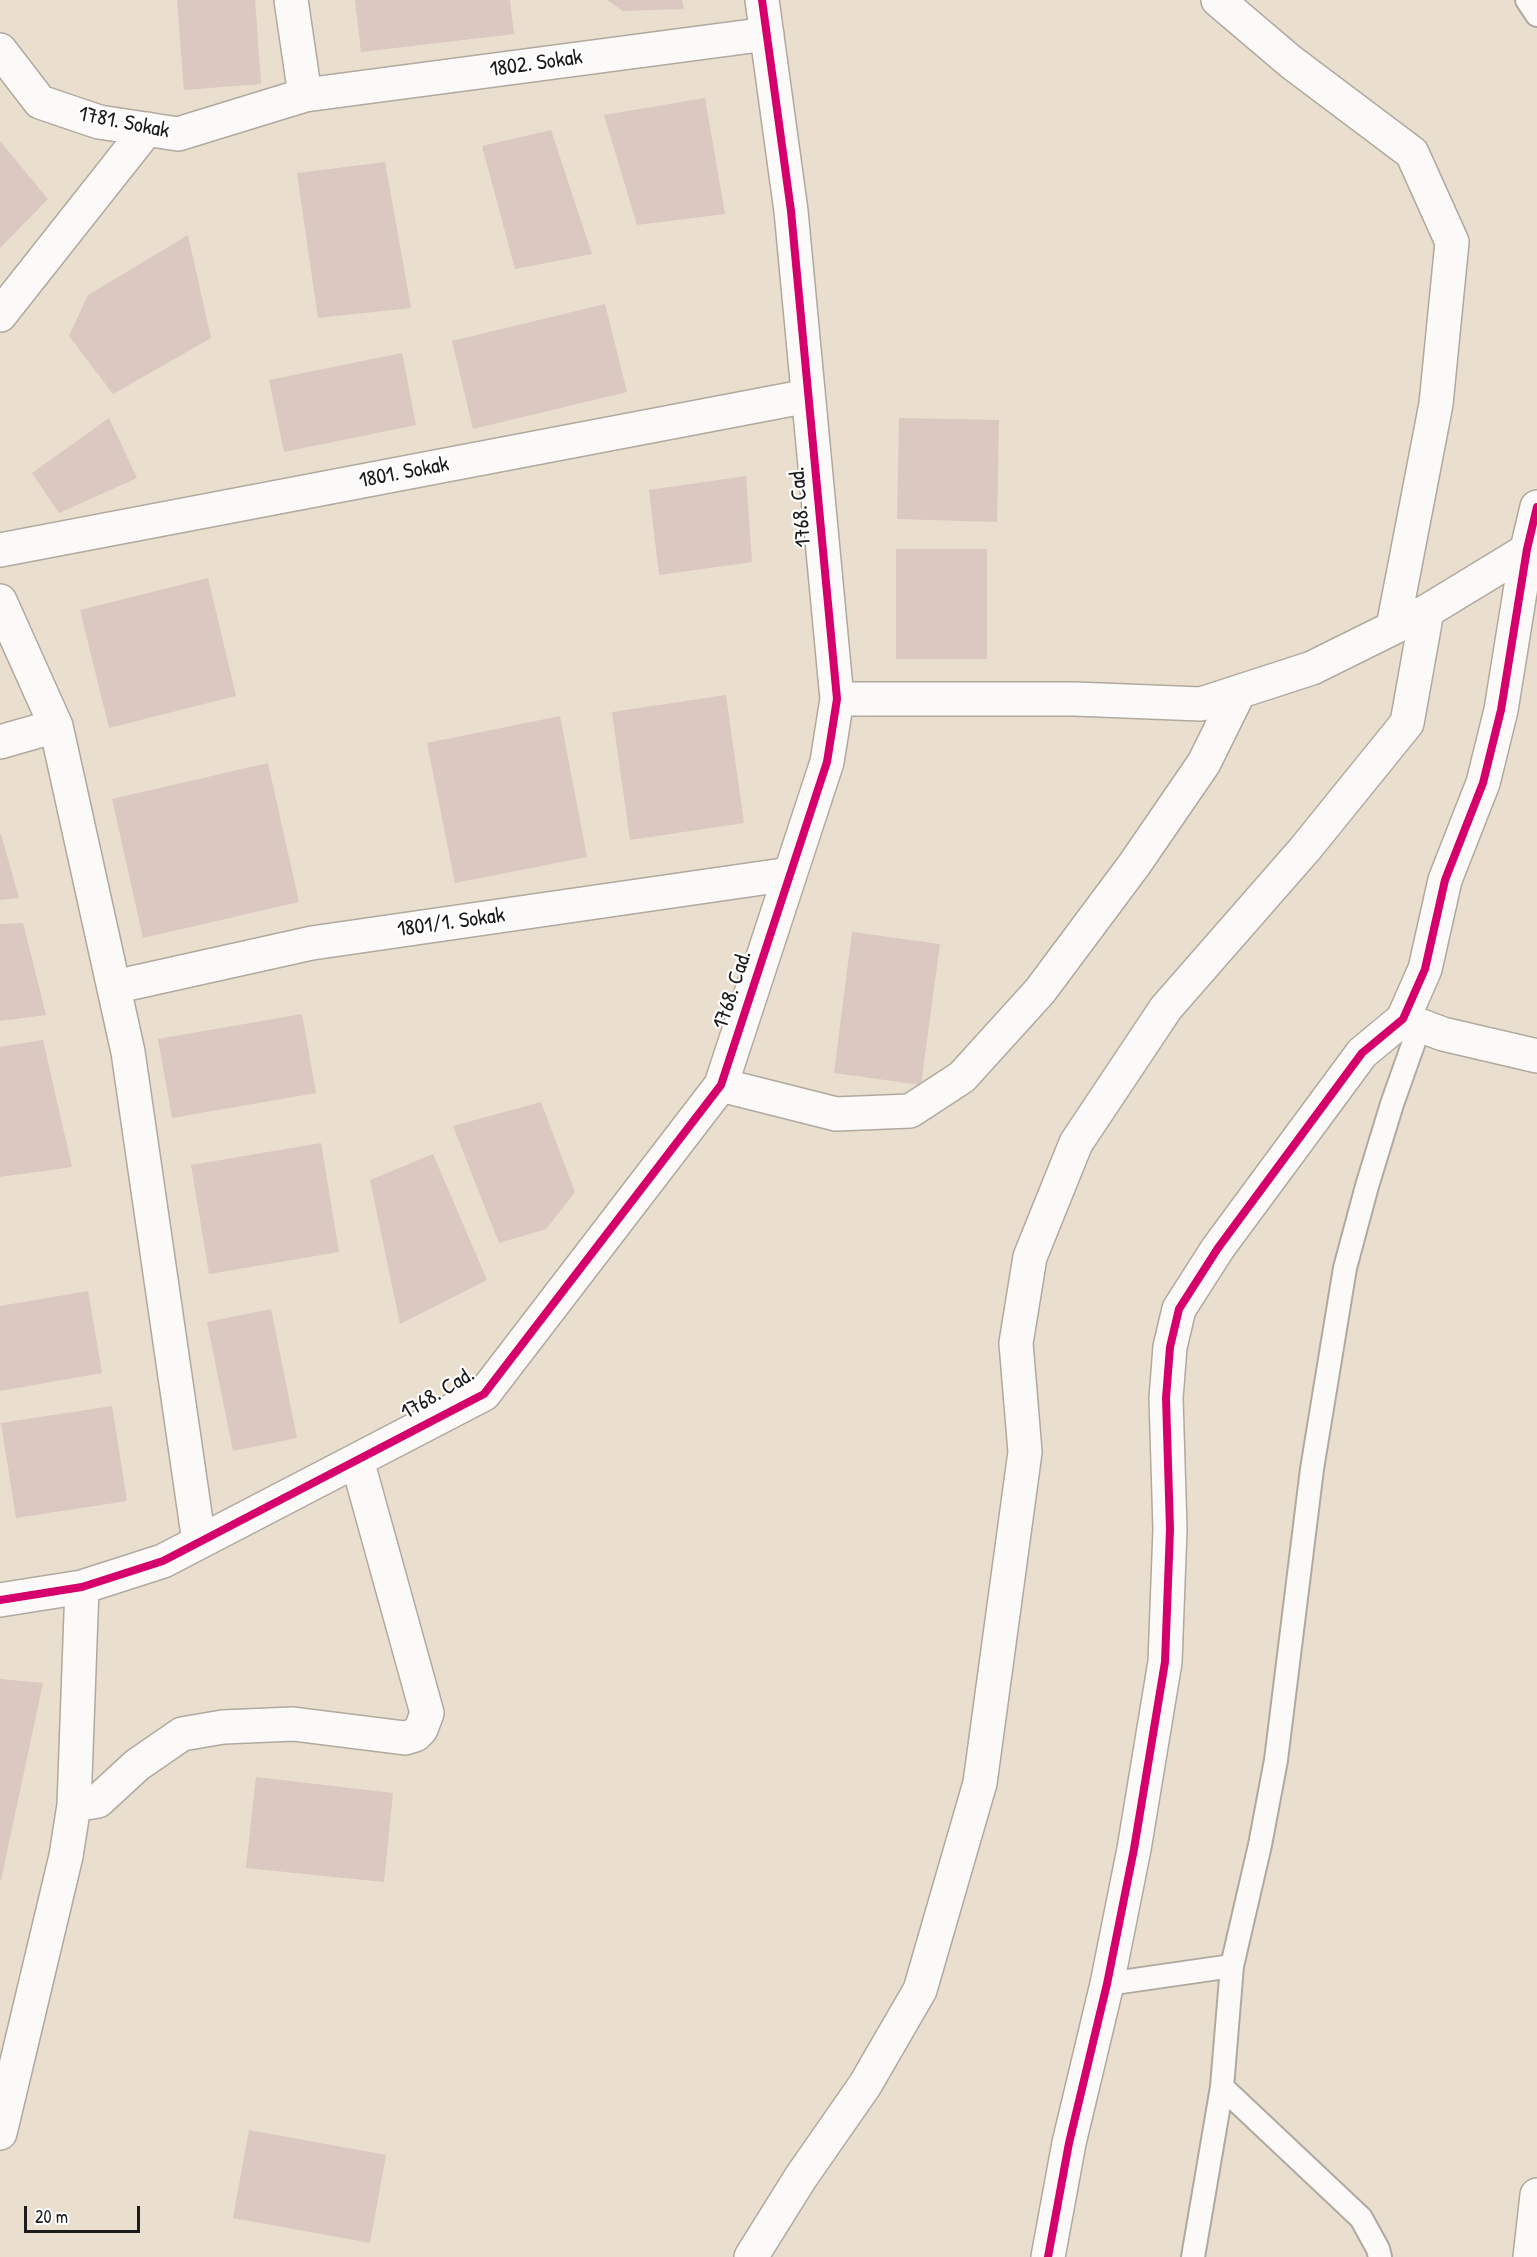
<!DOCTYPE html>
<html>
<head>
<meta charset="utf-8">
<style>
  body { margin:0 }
  #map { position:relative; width:1537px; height:2257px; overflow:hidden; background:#eadece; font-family:"Patrick Hand",sans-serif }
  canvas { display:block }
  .scale { position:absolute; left:24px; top:2206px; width:116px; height:27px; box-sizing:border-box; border:3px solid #1c1c1c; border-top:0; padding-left:8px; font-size:18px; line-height:21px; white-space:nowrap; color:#1c1c1c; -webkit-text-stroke:4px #fff; paint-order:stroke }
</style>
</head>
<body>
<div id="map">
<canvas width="1537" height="2257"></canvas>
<div class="scale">20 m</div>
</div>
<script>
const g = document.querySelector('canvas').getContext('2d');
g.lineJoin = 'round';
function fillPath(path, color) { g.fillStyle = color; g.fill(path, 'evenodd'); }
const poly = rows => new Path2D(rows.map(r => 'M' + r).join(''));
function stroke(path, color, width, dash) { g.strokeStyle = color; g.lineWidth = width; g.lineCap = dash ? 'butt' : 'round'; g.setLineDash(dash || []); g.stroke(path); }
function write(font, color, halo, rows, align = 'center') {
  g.font = font + ' "Patrick Hand",sans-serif'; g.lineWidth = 4.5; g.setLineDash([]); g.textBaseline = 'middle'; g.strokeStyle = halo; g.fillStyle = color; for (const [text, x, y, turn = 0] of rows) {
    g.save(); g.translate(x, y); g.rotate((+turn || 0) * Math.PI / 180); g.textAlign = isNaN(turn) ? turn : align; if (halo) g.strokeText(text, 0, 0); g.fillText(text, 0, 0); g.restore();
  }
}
fillPath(poly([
  [177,0,255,0,261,84,184,90],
  [355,0,510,0,514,34,361,52],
  [607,0,682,0,684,9,623,11],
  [705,98,725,214,637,225,604,115],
  [551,130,592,254,515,269,482,146],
  [0,141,48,199,0,248],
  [385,162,411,308,318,318,297,173],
  [188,235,211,338,113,394,69,336,88,295],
  [605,304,627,392,473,429,452,341],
  [402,353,416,425,284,452,269,380],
  [109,418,137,478,59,513,32,473],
  [899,418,999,420,997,522,897,519],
  [746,476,752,562,659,575,649,490],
  [896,549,987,549,987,659,896,659],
  [208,578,236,696,109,728,80,610],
  [726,695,744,823,630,840,612,712],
  [560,716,587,857,455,883,427,743],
  [268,763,299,902,143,938,112,799],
  [0,834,1,834,19,898,0,900],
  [23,923,46,1015,0,1021,0,924],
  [852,932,940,944,921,1085,834,1073],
  [302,1014,316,1093,172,1118,158,1039],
  [43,1040,72,1167,0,1177,0,1047],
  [541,1102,575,1192,546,1229,499,1243,453,1126],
  [321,1143,339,1252,209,1274,191,1165],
  [433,1154,487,1280,400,1324,370,1180],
  [88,1291,102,1373,0,1391,0,1306],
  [271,1309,297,1438,233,1451,207,1322],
  [112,1406,127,1501,16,1518,1,1423],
  [0,1679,43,1683,1,1880,0,1880],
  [256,1777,393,1793,384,1882,246,1868],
  [249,2130,386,2155,370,2243,233,2218]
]), '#dac8c1');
const service = poly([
  [1527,0,1537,15],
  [1107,1984,1232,1966],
  [1222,2087,1361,2218,1378,2249,1380,2257],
  [1193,2257,1222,2087,1232,1966,1260,1845,1276,1760,1312,1469,1345,1268,1367,1186,1392,1104,1420,1025]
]);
const minor = poly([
  [291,0,305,95],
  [1218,0,1291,62,1412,153,1452,242,1436,404,1393,627],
  [0,50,40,102,99,122,178,134,305,95,767,34],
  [0,315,147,129],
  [0,550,808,396],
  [0,601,56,726,128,1052,199,1542],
  [837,699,1075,699,1201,704,1312,668,1427,611,1537,544],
  [0,742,56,726],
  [114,987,312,943,790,874],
  [1403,1019,1443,1034,1537,1056],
  [721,1085,836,1114,910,1111,962,1077,1040,991,1134,865,1204,763,1239,692],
  [0,1600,82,1587,163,1561,484,1394,721,1085,827,762,837,699,791,211,762,0],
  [74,1805,98,1801,137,1765,182,1734,223,1727,293,1724,405,1738,415,1735,421,1729,427,1713,357,1460],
  [0,2133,66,1856,74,1805,82,1587],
  [751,2257,801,2177,865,2085,920,1990,980,1783,1025,1452,1016,1343,1030,1257,1076,1143,1166,1008,1305,849,1407,723,1427,611],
  [1048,2257,1069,2143,1107,1984,1134,1849,1165,1662,1170,1529,1166,1398,1170,1347,1179,1309,1218,1248,1362,1053,1403,1019,1425,969,1445,880,1483,783,1501,710,1527,549,1537,507],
  [1530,2257,1537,2195]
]);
stroke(service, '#b0a99f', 26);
stroke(minor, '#b0a99f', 36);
stroke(service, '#fcfaf8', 22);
stroke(minor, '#fcfaf8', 33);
stroke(poly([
  [0,1600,82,1587,163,1561,484,1394,721,1085,827,762,837,699,791,211,762,0],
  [1048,2257,1069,2143,1107,1984,1134,1849,1165,1662,1170,1529,1166,1398,1170,1347,1179,1309,1218,1248,1362,1053,1403,1019,1425,969,1445,880,1483,783,1501,710,1527,549,1537,507]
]), '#d6006c', 8);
write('22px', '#1c1c1c', '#fff', [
  ["1802. Sokak",536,64,-8],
  ["1781. Sokak",124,123,11],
  ["1801. Sokak",404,473,-11],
  ["1768. Cad.",801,507,-95],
  ["1801/1. Sokak",451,923,-8],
  ["1768. Cad.",733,990,-72],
  ["1768. Cad.",438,1394,-31]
]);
</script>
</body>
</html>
